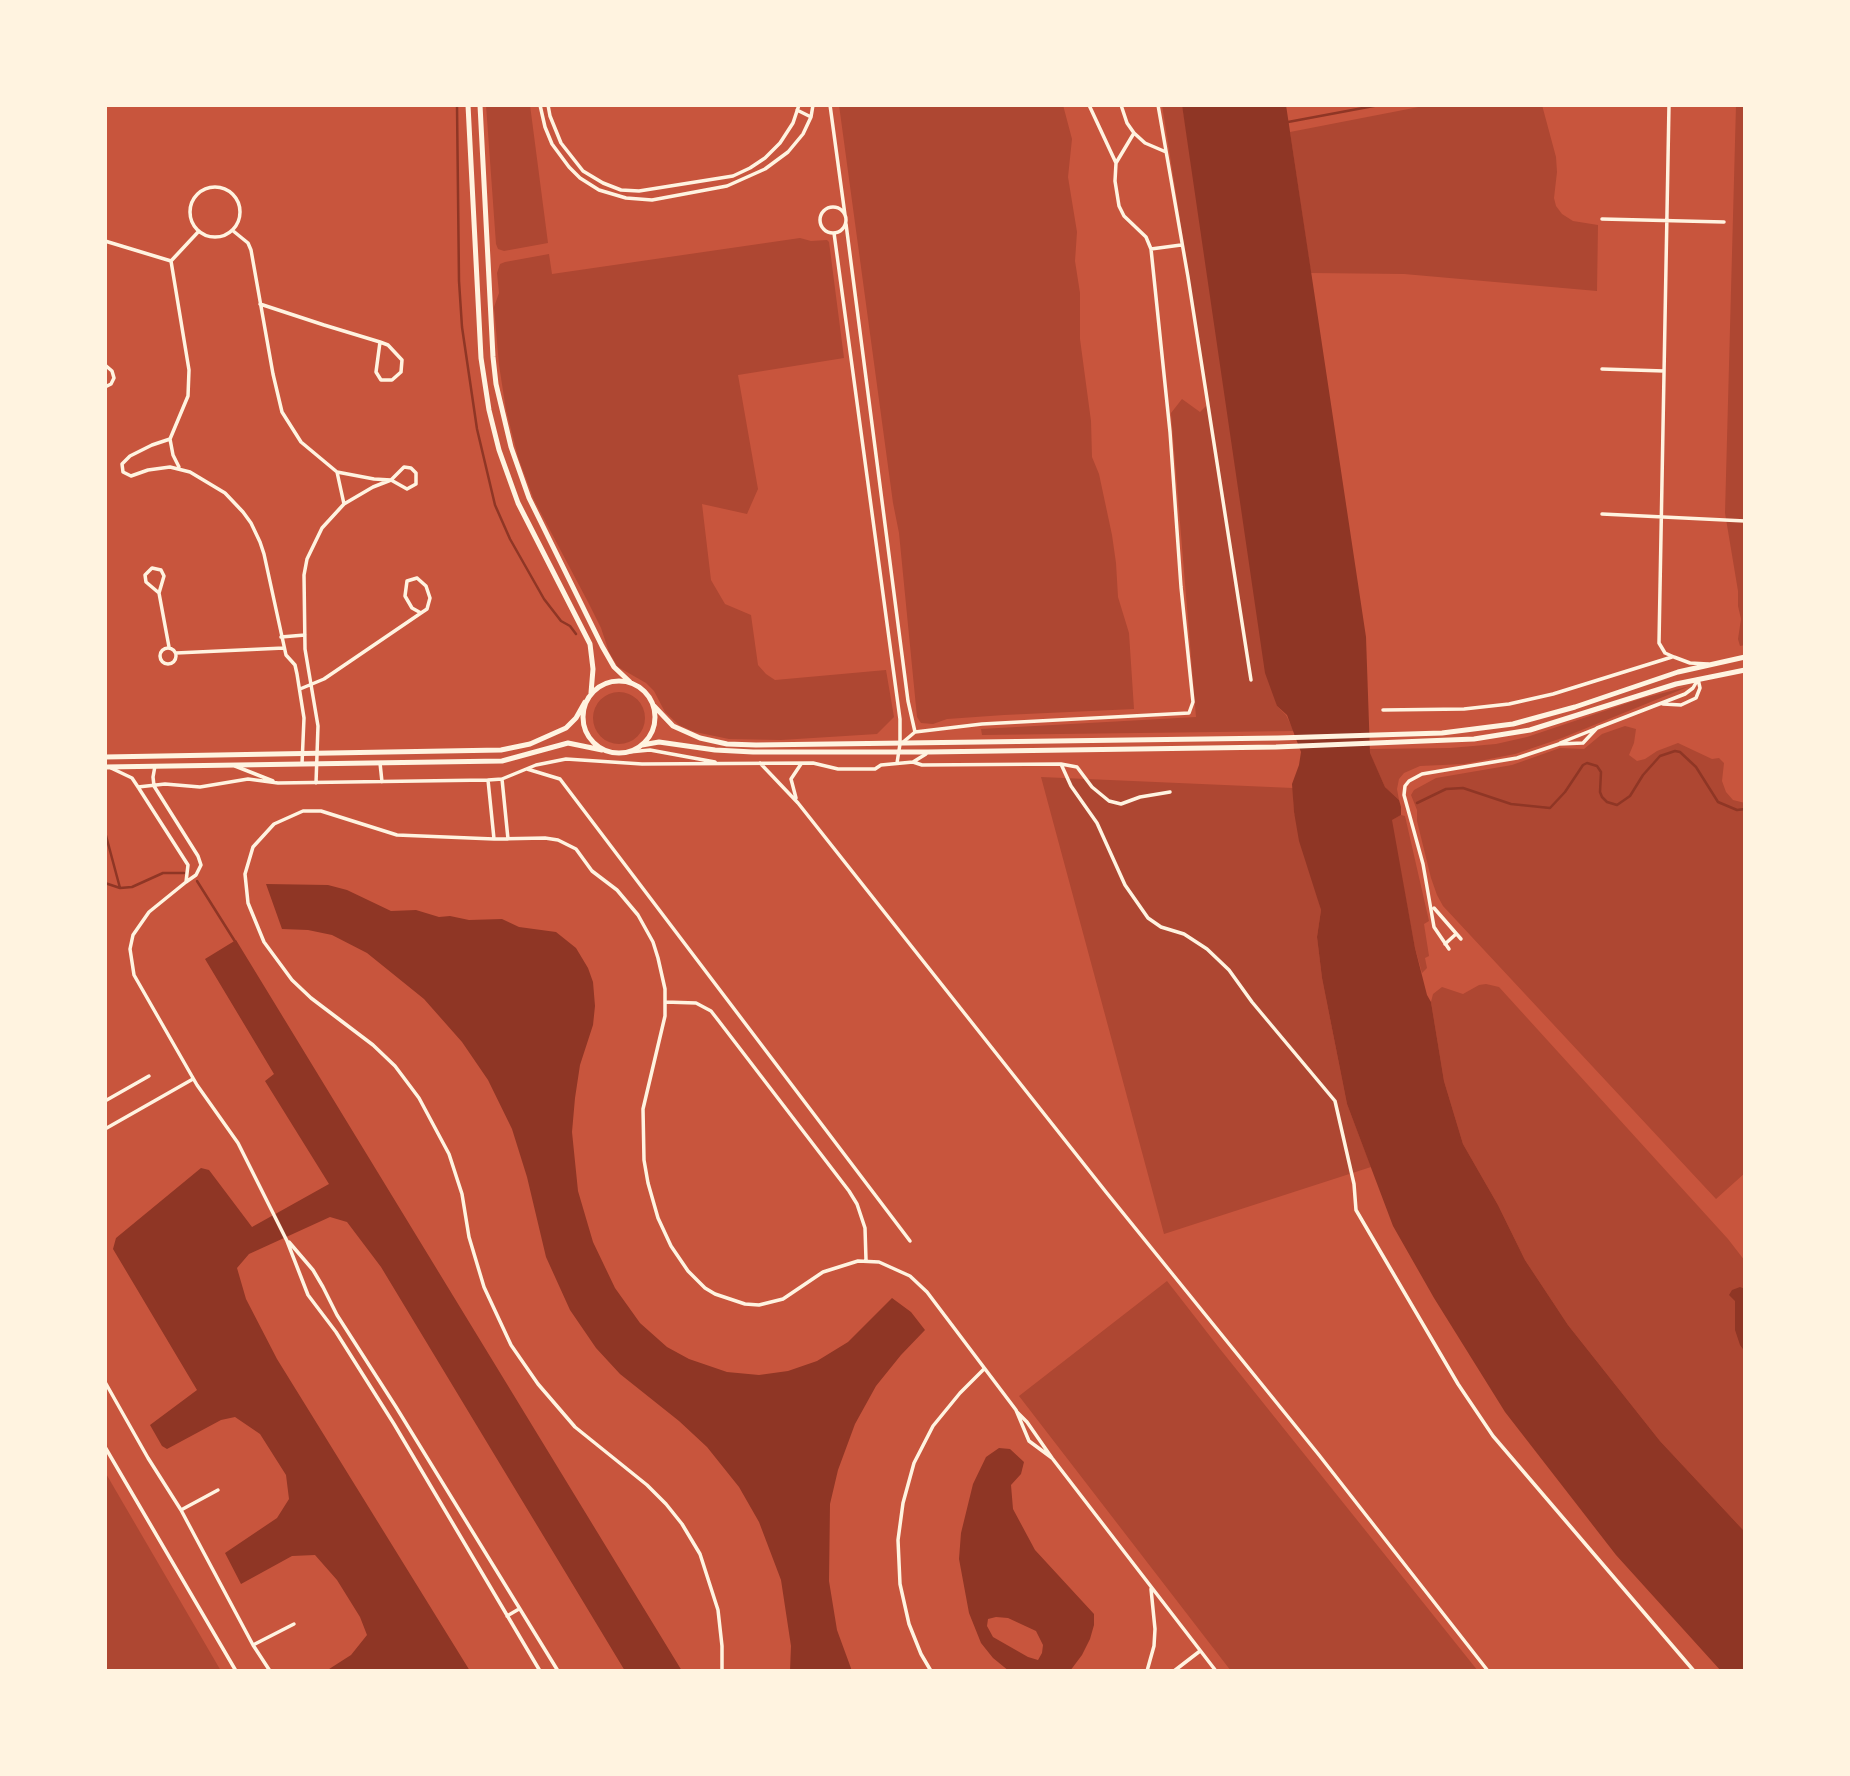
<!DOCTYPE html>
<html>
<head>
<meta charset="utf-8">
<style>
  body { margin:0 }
  #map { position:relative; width:1850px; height:1776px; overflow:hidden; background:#c8553d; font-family:Helvetica,sans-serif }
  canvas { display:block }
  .frame { position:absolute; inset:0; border:107px solid #fff3e0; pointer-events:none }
</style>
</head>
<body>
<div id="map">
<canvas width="1850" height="1776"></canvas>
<div class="frame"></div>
</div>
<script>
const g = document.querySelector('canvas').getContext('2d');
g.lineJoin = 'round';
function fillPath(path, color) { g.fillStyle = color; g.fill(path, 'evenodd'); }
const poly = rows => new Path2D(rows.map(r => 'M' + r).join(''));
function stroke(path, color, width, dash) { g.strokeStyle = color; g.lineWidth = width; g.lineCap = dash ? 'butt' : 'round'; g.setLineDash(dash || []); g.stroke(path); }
fillPath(poly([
  [486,105,530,105,548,243,504,251,498,249,496,244],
  [839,105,1063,105,1072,139,1068,177,1077,232,1075,261,1080,293,1080,339,1091,421,1092,457,1099,474,1112,535,1116,563,1118,597,1129,633,1134,709,1004,715,947,719,933,724,921,723,917,717,899,533,893,503],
  [1162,105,1182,105,1183,110,1277,706,1286,715,1294,731,982,735,981,729,1196,717,1171,413,1182,399,1200,412,1209,403],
  [1429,105,1542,105,1556,157,1557,172,1554,198,1556,206,1562,214,1573,221,1598,225,1597,291,1404,274,1311,273,1290,132],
  [1736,105,1745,105,1745,645,1740,646,1738,639,1741,619,1738,606,1738,591,1725,513],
  [800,238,811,241,827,240,829,242,844,358,738,375,758,489,747,514,702,504,711,580,725,604,751,615,758,665,766,674,775,680,886,670,894,717,877,734,781,740,729,739,695,732,679,725,665,712,654,691,646,683,618,667,609,652,601,628,588,602,534,500,518,457,506,410,499,365,494,307,499,293,497,273,500,264,505,262,549,254,552,274],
  [1690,686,1562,738,1515,754,1464,764,1420,766,1404,773,1399,779,1397,789,1399,800,1385,787,1370,754,1370,749,1450,748,1496,744,1527,737,1640,699],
  '593 718a26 26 0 1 1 52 0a26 26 0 1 1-52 0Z',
  [1625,726,1636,729,1634,743,1629,755,1637,761,1645,759,1657,751,1678,743,1712,759,1719,758,1724,763,1722,781,1726,792,1733,800,1745,803,1745,1173,1716,1199,1443,906,1437,895,1431,878,1417,821,1417,810,1411,795,1414,790,1436,778,1512,765,1560,748,1584,749,1602,734],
  [1041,777,1293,788,1294,812,1321,910,1317,937,1322,978,1347,1104,1371,1167,1164,1234],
  [1401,815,1405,816,1429,921,1424,924,1429,956,1425,958,1427,968,1422,973,1415,948,1391,820],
  [1486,984,1499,987,1728,1239,1745,1261,1745,1532,1660,1441,1568,1325,1525,1260,1498,1205,1463,1144,1444,1081,1431,1002,1433,994,1442,987,1463,994,1479,985],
  [1167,1281,1220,1349,1478,1671,1231,1671,1019,1396],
  [105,1472,221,1671,105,1671]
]), '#ae4732');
fillPath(poly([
  [1182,105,1286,105,1366,637,1370,753,1385,787,1399,800,1401,807,1401,815,1392,820,1415,948,1427,995,1431,1002,1444,1081,1463,1144,1498,1205,1525,1260,1568,1325,1660,1441,1745,1532,1745,1671,1721,1671,1616,1555,1505,1412,1434,1298,1393,1226,1347,1104,1322,978,1317,937,1321,910,1299,841,1294,812,1292,784,1299,765,1301,752,1287,715,1277,706,1265,673],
  [266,884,328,885,347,890,391,911,416,910,439,917,450,916,469,920,502,919,519,927,556,932,576,948,588,968,593,982,595,1006,593,1025,580,1065,575,1098,572,1132,578,1191,593,1242,615,1288,640,1323,667,1347,689,1359,727,1372,759,1375,788,1371,817,1361,848,1342,892,1298,911,1312,925,1330,901,1355,876,1386,855,1424,838,1470,830,1504,829,1581,837,1630,852,1671,790,1671,791,1646,781,1580,759,1522,739,1487,707,1447,679,1421,620,1374,596,1348,570,1310,546,1257,527,1177,512,1129,488,1080,462,1042,424,999,367,953,332,935,308,930,282,929],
  [236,940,682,1671,625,1671,381,1267,347,1222,330,1217,249,1254,237,1268,246,1299,277,1359,470,1671,326,1671,351,1655,367,1635,360,1617,337,1580,315,1555,292,1556,241,1584,225,1553,277,1518,289,1499,286,1475,260,1434,235,1417,221,1420,167,1449,162,1446,150,1425,197,1390,113,1249,116,1238,201,1168,209,1170,252,1227,329,1184,265,1081,274,1074,205,959],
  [1740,1287,1745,1289,1745,1352,1740,1345,1735,1330,1735,1301,1729,1295,1732,1290],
  [999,1448,1010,1449,1024,1462,1021,1474,1011,1485,1013,1509,1035,1550,1094,1614,1094,1625,1090,1639,1082,1655,1070,1671,1009,1671,993,1658,981,1643,969,1613,959,1559,961,1533,973,1484,986,1457],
  [996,1617,1008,1618,1036,1631,1043,1645,1042,1653,1038,1660,1028,1657,993,1637,987,1626,988,1619]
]), '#8f3625');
stroke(poly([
  [457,105,459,281,462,327,477,429,495,505,510,539,544,599,561,621,570,626,576,634],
  [1288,122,1379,105],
  [1417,803,1446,789,1463,788,1511,804,1550,808,1565,792,1583,765,1587,763,1597,766,1601,772,1600,792,1602,797,1607,802,1617,805,1630,796,1643,775,1660,756,1675,751,1680,752,1696,767,1718,802,1737,810,1745,809],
  [105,832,120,888,105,883],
  [197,881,236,943],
  [120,888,132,887,163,873,184,873]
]), '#8f3625', 2.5);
stroke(poly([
  [540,105,545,127,552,144,569,167,580,178,599,190,626,198,652,200,727,186,765,169,788,152,803,134,811,117,813,105],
  [548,105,550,116,561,143,583,171,603,183,621,190,639,191,733,176,750,168,765,158,780,143,793,123,799,105],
  [830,105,845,215],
  [1089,105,1116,163,1115,181,1119,206,1124,216,1146,237,1151,249],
  [1121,105,1127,123,1134,133,1145,143,1166,152],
  [1158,105,1188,277,1251,680],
  [1669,105,1659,643,1665,653,1674,657,1690,663,1708,664],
  [797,110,811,117],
  [1116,163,1134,133],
  '190 212a25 25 0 1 1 50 0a25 25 0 1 1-50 0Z',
  '820 220a13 13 0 1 1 26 0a13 13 0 1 1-26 0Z',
  [1602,219,1724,222],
  [846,224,908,701,915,732],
  [232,230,248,243,251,250,273,374,282,412,301,442,337,472],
  [834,233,900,719,900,744,897,763],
  [105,241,171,261,199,231],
  [171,261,189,370,188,396,170,439,173,455,179,467],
  [260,304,324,325,380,342,388,345,402,360,401,372,392,380,381,380,376,372,380,342],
  [105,365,112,371,114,378,111,384,105,387],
  [1602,369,1664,371],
  [170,439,152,445,130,456,122,464,123,472,131,476,148,470,170,467,190,472,225,493,243,512,251,523,260,542,264,554,286,655,295,665,297,674,304,718,302,764],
  [1602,514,1745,521],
  [417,578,426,586,430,598,427,609,421,613,412,608,405,596,407,581,417,578],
  [159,593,146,582,145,575,152,568,161,570,164,576,159,593,169,647],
  [281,637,305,635],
  '160 656a8 8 0 1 1 16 0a8 8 0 1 1-16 0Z',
  [176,653,284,648],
  [300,689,324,679,421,613],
  [1663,704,1681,705,1696,698,1700,688,1698,679],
  [1383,710,1464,709,1509,704,1553,694,1672,657],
  [902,743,915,732,982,724,1189,713,1193,702,1181,587,1170,432,1151,249,1181,245],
  [1560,743,1595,729],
  [629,752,650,750,715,762],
  [913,762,926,754],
  [380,763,382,782],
  [760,763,798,803,1106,1192,1319,1455,1488,1671],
  [1061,764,1071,786,1097,823,1125,885,1148,918,1161,927,1184,934,1207,949,1229,970,1252,1002,1335,1101,1354,1184,1356,1210,1458,1384,1493,1436,1694,1671],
  [235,766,273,781],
  [111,768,132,778,138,787,188,865,186,882,196,875,201,865,198,856,154,786,153,777,155,766],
  [527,769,560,779,910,1241],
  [502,779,508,839],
  [488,780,494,839],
  [316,783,318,726,305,649,304,575,307,559,322,528,344,504,373,487,391,480,404,467,411,468,416,473,416,484,407,489,391,480,374,479,337,472,344,504],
  [138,787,165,784,200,787,248,779,278,783,488,780,502,779,536,765,566,759,642,764,813,763,838,769,875,769,881,765,913,762,922,765,1061,764,1077,767,1092,787,1109,801,1121,804,1140,797,1170,792],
  [796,798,791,779,801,764],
  [186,882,149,912,133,935,130,949,134,975,197,1085,238,1143,287,1241,308,1295,336,1332,394,1424,540,1671],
  [1434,908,1461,939],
  [1445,944,1456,934],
  [1449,949,1434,927,1423,864,1404,795,1405,786,1409,781,1422,774,1517,758,1559,744,1583,743,1597,728,1685,694,1693,688,1697,681],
  [665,1002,696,1003,711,1011,718,1020,849,1191,857,1204,865,1228,866,1260],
  [105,1101,149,1076],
  [105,1129,193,1079],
  [289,1242,313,1270,323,1287,337,1315,396,1407,558,1671],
  [105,1382,148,1458,181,1510,253,1645,270,1671],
  [1017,1412,1027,1422,1052,1458,1216,1671],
  [105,1447,236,1671],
  [181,1510,218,1490],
  [507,1616,519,1609],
  [253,1645,294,1624],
  [722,1671,722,1646,718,1610,700,1554,682,1524,666,1504,647,1485,575,1427,538,1384,511,1345,484,1287,469,1237,462,1194,449,1154,419,1098,395,1066,373,1045,311,998,292,980,264,942,248,903,245,874,253,847,274,824,303,811,321,811,397,835,494,839,545,838,558,840,576,849,592,871,617,890,638,915,653,942,658,958,665,989,665,1016,643,1109,644,1160,648,1183,658,1218,671,1246,688,1271,705,1288,715,1294,745,1304,759,1305,783,1299,823,1272,858,1261,879,1262,910,1276,927,1292,1016,1410,1029,1441,1052,1458],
  [931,1671,921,1654,909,1624,900,1584,898,1540,903,1503,914,1463,933,1426,960,1393,984,1369],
  [1147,1671,1154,1646,1155,1629,1151,1589],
  [1174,1671,1200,1651]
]), '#fff3e0', 3.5);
stroke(poly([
  [468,105,481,358,489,410,499,450,518,503,590,644,593,669,591,693],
  [480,105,493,357,496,384,511,447,529,498,602,646,614,667,630,682],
  '583 717a36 36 0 1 1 72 0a36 36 0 1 1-72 0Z',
  [654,706,673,726,700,738,727,744,756,745,1278,738,1442,733,1513,724,1575,707,1678,672,1745,657],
  [642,745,659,742,715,750,753,752,928,752,1276,747,1474,739,1530,730,1676,684,1745,670],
  [105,757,501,750,530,744,566,728,576,718,585,702],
  [105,767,502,761,568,743,602,750]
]), '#fff3e0', 5);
</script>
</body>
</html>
